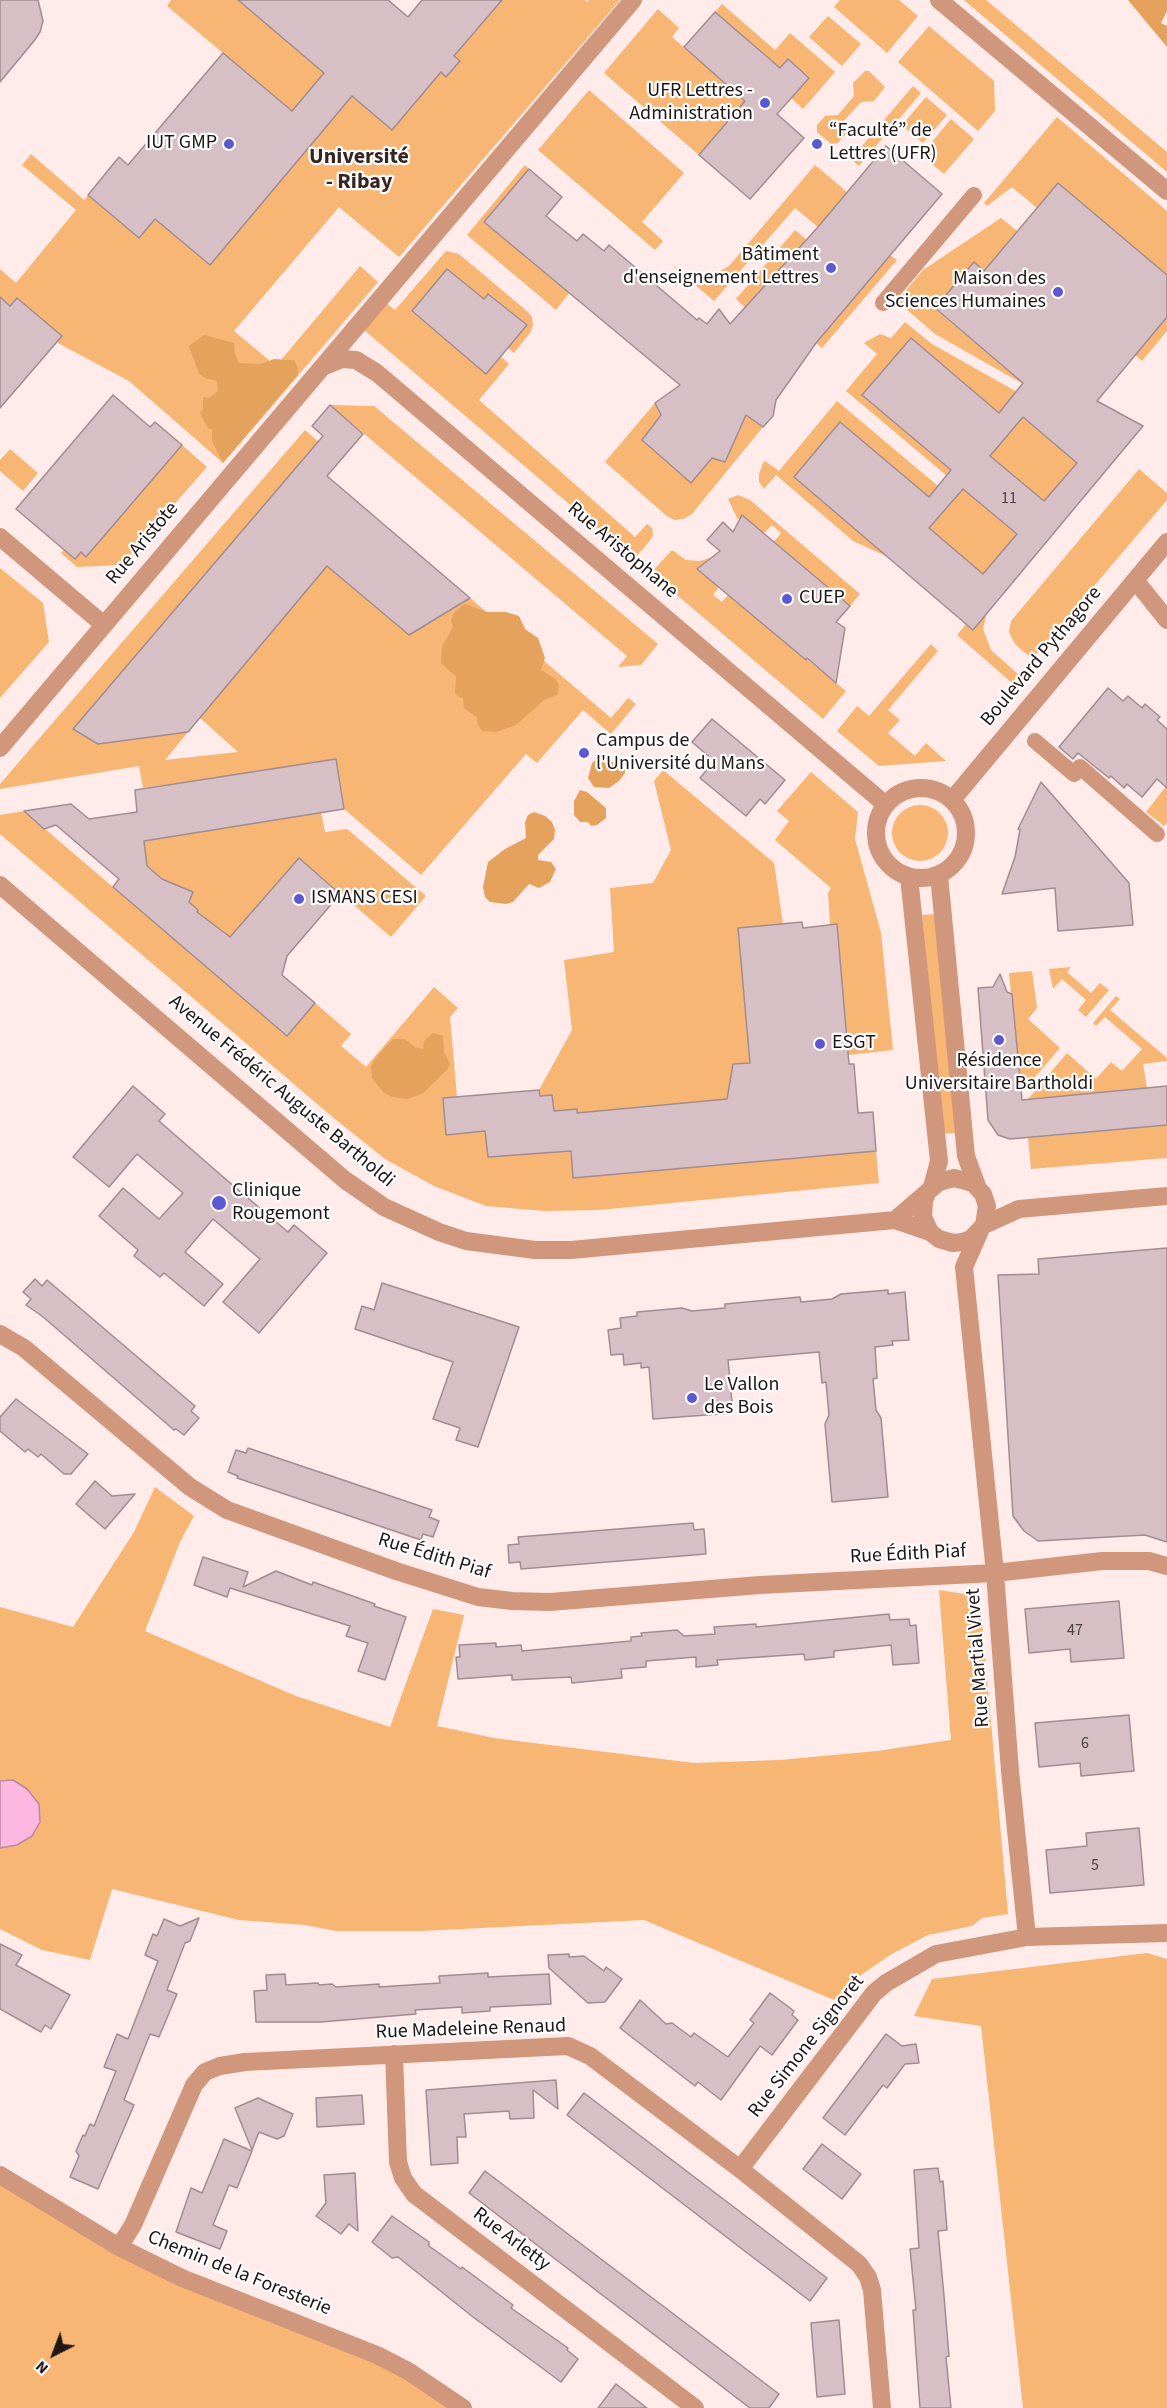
<!DOCTYPE html>
<html>
<head>
<meta charset="utf-8">
<style>
  body { margin:0 }
  #map { position:relative; width:1167px; height:2408px; overflow:hidden; background:#ffecea; font-family:"Source Sans 3",sans-serif }
  canvas { display:block }
  .north { position:absolute; left:24px; top:2324px; width:60px; height:60px; -webkit-text-stroke:4px #fefefe; paint-order:stroke; rotate:222deg; font-size:16px; font-weight:700; line-height:24px; text-align:center; color:#1f1616 }
  .north::after { content:''; display:block; margin:auto; width:21px; height:27px; background:#1f1616; clip-path:polygon(50% 0,100% 100%,50% 72%,0 100%) }
</style>
</head>
<body>
<div id="map">
<canvas width="1167" height="2408"></canvas>
<div class="north">N</div>
</div>
<script>
const g = document.querySelector('canvas').getContext('2d');
g.lineJoin = 'round';
function fillPath(path, color) { g.fillStyle = color; g.fill(path, 'evenodd'); }
const poly = rows => new Path2D(rows.map(r => 'M' + r).join(''));
function stroke(path, color, width, dash) { g.strokeStyle = color; g.lineWidth = width; g.lineCap = dash ? 'butt' : 'round'; g.setLineDash(dash || []); g.stroke(path); }
function write(font, color, halo, rows, align = 'center') {
  g.font = font + ' "Source Sans 3",sans-serif'; g.lineWidth = 4.5; g.setLineDash([]); g.textBaseline = 'middle'; g.strokeStyle = halo; g.fillStyle = color; for (const [text, x, y, turn = 0] of rows) {
    g.save(); g.translate(x, y); g.rotate((+turn || 0) * Math.PI / 180); g.textAlign = isNaN(turn) ? turn : align; if (halo) g.strokeText(text, 0, 0); g.fillText(text, 0, 0); g.restore();
  }
}
fillPath(poly([
  [171,0,238,0,324,73,292,111,167,6],
  [502,0,585,0,587,2,589,0,620,0,399,257,339,207,234,331,276,366,360,266,378,282,223,463,129,381,56,342,61,336,17,298,10,306,0,297,0,269,16,283,76,210,22,165,31,154,84,200,88,195,139,238,155,219,210,264,352,96,436,41,458,52],
  [840,0,899,0,918,16,887,53,834,7],
  [964,0,986,0,1167,152,1167,172],
  [722,4,775,50,790,33,835,72,803,109,791,98,809,77,788,60,780,68,715,12],
  [658,9,679,28,672,37,745,101,699,155,604,73],
  [828,16,861,44,842,66,809,37],
  [929,26,994,81,995,111,978,131,898,62],
  [865,71,869,71,885,87,874,101,861,102,844,121,846,134,838,143,831,144,817,132,817,125,825,116,838,115,854,96,853,83],
  [913,86,921,93,859,166,851,159],
  [589,90,684,173,642,222,663,241,655,250,538,150],
  [926,97,947,115,923,143,902,125],
  [1057,117,1167,211,1167,275,1058,183,1037,208,1012,187,987,206,984,203],
  [951,119,974,139,944,174,921,155],
  [525,165,529,169,485,222,570,292,556,310,467,235],
  [815,165,847,192,818,227,795,208,714,301,672,265,683,272,699,275,715,274,729,266],
  [1001,218,1017,231,984,271,973,263,935,309,1005,368,1041,326,1023,384,935,334,897,301,923,270],
  [795,230,807,240,748,310,736,299],
  [446,251,459,254,528,312,532,317,533,326,530,333,514,353,508,348,527,325,489,294,484,299,447,269,412,312,486,374,501,357,509,364,479,400,635,537,647,524,652,528,653,535,649,542,634,559,364,330,386,303,395,310],
  [890,255,897,260,822,348,816,343],
  [1167,317,1167,331,1142,361,1135,355],
  [905,322,932,344,1017,392,999,413,911,338,863,394,951,470,947,476,846,391,877,354,864,343,880,334,891,338],
  [837,401,938,486,929,498,840,422,794,477,888,557,853,541,776,475,764,489,759,482,759,474,763,463,765,461,779,471],
  [655,403,661,415,642,440,691,483,712,458,725,462,746,415,763,427,691,515,683,519,675,520,668,517,605,462],
  [330,405,374,406,658,644,641,665,618,667,627,656],
  [1023,417,1077,463,1044,501,990,456],
  [305,430,329,451,73,730,98,744,188,732,165,760,238,752,200,718,327,566,409,635,470,598,611,718,628,698,636,704,611,734,583,710,537,763,526,754,421,875,344,809,336,760,199,780,192,785,190,781,143,788,139,766,0,789,0,784],
  [182,445,207,467,121,565,77,567,61,553,64,549,81,552,86,557],
  [10,449,38,473,23,491,0,471,0,460],
  [1139,469,1167,493,1167,500,1032,659,1015,644,1009,632,1011,621],
  [963,489,1017,534,983,574,929,528],
  [738,495,750,500,860,594,850,606,774,542,781,533,772,525,764,533,743,516,740,520,737,518,728,499],
  [672,550,686,560,700,561,712,557,697,569,719,587,713,595,722,602,728,595,846,691,823,719,651,573],
  [0,568,43,603,49,642,0,698],
  [987,612,983,629,991,650,1019,675,1012,683,957,635,966,624,973,629],
  [931,644,938,651,888,710,900,720,888,733,915,756,926,743,946,761,879,766,837,731,857,706,869,716],
  [663,770,774,863,783,924,738,928,750,1063,733,1064,727,1099,577,1113,577,1109,554,1111,552,1095,540,1096,539,1090,572,1030,564,960,614,952,610,888,653,883,671,850,654,781],
  [811,772,858,812,855,839,881,933,893,1050,848,1055,830,925,828,893,831,888,775,840,789,821,777,811],
  [1167,785,1167,823,1164,826,1146,812],
  '892 833a28 28 0 1 1 56 0a28 28 0 1 1-56 0Z',
  [24,811,287,1036,315,1003,351,1034,341,1046,366,1067,434,987,458,1008,450,1017,457,1097,447,1135,485,1131,488,1157,543,1153,569,1139,573,1177,876,1151,879,1183,599,1210,544,1211,486,1206,434,1186,385,1159,335,1119,0,834,0,815],
  [321,812,325,832,347,829,426,896,391,937,299,858,246,918,237,943,197,912,198,910,189,902,193,892,162,879,140,860,144,841],
  [936,914,957,1133,943,1134,922,915],
  [1071,967,1067,972,1091,993,1100,983,1109,990,1086,1017,1078,1010,1086,1000,1062,979,1053,989,1049,969],
  [1032,971,1037,1008,1028,1019,1060,1048,1021,1093,1009,973],
  [1116,996,1120,999,1110,1010,1167,1058,1167,1061,1143,1064,1147,1088,1028,1099,1067,1053,1096,1079,1111,1062,1122,1071,1142,1049,1105,1017,1096,1026,1093,1023],
  [1167,1125,1167,1158,1031,1169,1028,1138],
  [155,1487,194,1516,180,1542,145,1631,296,1696,390,1727,433,1609,464,1615,437,1726,494,1738,694,1763,780,1760,877,1751,951,1740,939,1590,971,1595,981,1610,1008,1914,982,1918,972,1926,928,1935,890,1955,851,1982,834,2000,644,1920,422,1931,336,1931,305,1925,239,1920,112,1889,90,1960,42,1950,0,1929,0,1607,73,1627,134,1532],
  [1147,1953,1167,1959,1167,2408,1023,2408,981,2026,914,2016,932,1979],
  [0,2175,119,2247,310,2327,463,2408,0,2408]
]), '#f7b674');
fillPath(poly([
  [1128,0,1167,0,1167,11,1161,23,1167,26,1167,47],
  [204,335,234,343,235,354,239,363,261,364,274,359,288,360,294,360,298,368,298,375,223,463,212,441,212,429,208,428,200,413,203,410,203,397,209,398,218,391,217,381,205,378,199,374,189,346],
  [466,604,487,612,506,612,519,616,525,629,538,638,545,658,541,670,556,679,559,686,557,695,544,700,516,725,496,732,482,731,478,725,477,717,464,708,463,698,457,696,455,692,456,677,441,663,442,647,453,627,451,620,454,613,463,605],
  [599,757,613,762,618,757,625,767,625,773,619,781,609,788,594,787,588,778,592,763],
  [580,790,587,792,606,808,606,818,597,825,591,826,588,822,580,822,574,815,574,801],
  [534,812,545,816,552,822,555,830,554,839,538,855,538,860,551,862,556,869,550,882,539,888,529,884,513,902,506,904,490,902,485,897,483,887,488,862,505,849,526,838,525,822,528,815],
  [433,1033,443,1036,444,1052,450,1064,447,1070,423,1093,416,1096,407,1099,392,1097,384,1093,372,1078,371,1066,377,1056,393,1039,405,1039,415,1047,423,1049,424,1041]
]), '#e5a25d');
const water = poly([
  [13,1780,27,1789,39,1804,40,1822,32,1836,17,1845,0,1848,0,1781,13,1780]
]);
fillPath(water, '#fcb8e1');
stroke(water, '#ba87a4', 1.5);
const building = poly([
  [0,0,38,0,43,21,40,32,34,41,0,82,0,0],
  [238,0,388,0,408,17,422,0,502,0,454,56,460,61,446,77,441,72,392,130,352,96,210,265,155,219,139,238,88,195,119,157,128,165,223,53,292,111,324,73,238,0],
  [715,12,780,68,788,59,809,78,777,114,804,138,750,199,699,155,745,101,684,47,715,12],
  [886,146,942,194,816,343,776,400,773,416,763,427,746,415,725,462,712,458,691,483,642,440,661,415,655,403,680,385,484,222,529,169,562,197,546,216,577,241,583,234,604,251,609,245,697,320,699,318,707,324,719,309,730,324,818,227,886,146],
  [1058,183,1167,275,1167,317,1097,401,1143,426,973,630,794,477,840,422,929,497,951,470,862,395,911,338,999,413,1023,383,935,308,974,262,984,271,1058,183],
  [1023,417,1077,463,1044,501,990,456,1023,417],
  [963,489,1017,534,983,574,929,528,963,489],
  [447,269,484,299,488,294,527,325,486,374,412,311,447,269],
  [0,297,10,306,17,298,62,336,0,408,0,297],
  [113,395,150,427,155,422,182,445,86,557,81,552,75,559,16,509,113,395],
  [330,405,363,434,327,476,470,598,409,635,327,566,188,732,98,744,73,729,323,436,312,426,330,405],
  [742,515,850,606,836,622,845,628,836,683,807,658,806,660,697,569,720,551,707,540,723,522,733,532,742,515],
  [1108,688,1123,701,1128,696,1142,708,1145,704,1160,717,1157,720,1167,729,1167,788,1157,779,1142,797,1127,784,1124,788,1111,776,1109,778,1078,753,1073,759,1059,747,1108,688],
  [712,719,785,780,765,804,760,799,746,816,700,778,714,761,692,742,712,719],
  [336,759,344,809,144,841,147,866,162,879,193,892,189,902,198,910,197,912,230,937,299,858,340,894,287,956,282,975,315,1003,287,1036,113,887,119,879,56,825,44,829,24,811,71,804,89,819,137,812,135,790,336,759],
  [1041,782,1129,883,1133,925,1058,931,1055,888,1002,894,1015,857,1020,830,1018,829,1041,782],
  [802,922,803,928,837,924,849,1064,854,1064,858,1113,873,1112,876,1151,573,1178,571,1151,488,1157,485,1131,446,1135,443,1098,539,1090,540,1096,552,1095,554,1111,577,1109,577,1113,727,1099,733,1064,750,1063,738,928,802,922],
  [1000,974,1007,992,1012,994,1022,1100,1167,1086,1167,1125,1010,1139,998,1135,988,1120,978,988,993,987,1000,974],
  [133,1086,165,1114,159,1121,222,1176,288,1232,294,1225,327,1253,259,1333,223,1302,260,1259,213,1219,185,1252,223,1284,204,1306,164,1273,160,1277,134,1256,138,1250,99,1216,123,1188,159,1219,183,1193,137,1154,109,1187,73,1157,133,1086],
  [1167,1248,1167,1542,1145,1535,1038,1541,1024,1531,1013,1516,998,1275,1039,1274,1038,1259,1167,1248],
  [35,1279,42,1286,47,1280,195,1406,191,1411,199,1418,184,1435,176,1429,174,1430,42,1316,26,1305,31,1299,23,1292,35,1279],
  [382,1283,519,1327,478,1447,456,1440,460,1428,433,1419,453,1362,355,1329,362,1306,374,1310,382,1283],
  [888,1290,888,1294,905,1292,909,1340,892,1341,893,1345,875,1347,877,1378,873,1379,876,1410,881,1418,888,1497,832,1502,825,1424,829,1415,826,1382,822,1383,819,1352,728,1360,733,1413,653,1419,649,1367,641,1368,641,1363,624,1365,623,1354,611,1355,608,1330,621,1328,620,1318,637,1316,637,1312,682,1308,692,1311,725,1308,725,1304,800,1297,801,1302,832,1299,841,1294,888,1290],
  [16,1399,88,1454,71,1474,64,1474,41,1454,38,1457,28,1449,25,1452,0,1431,0,1417,16,1399],
  [248,1448,432,1510,429,1517,439,1521,433,1537,423,1534,421,1540,237,1478,238,1476,228,1472,236,1450,246,1453,248,1448],
  [95,1481,112,1496,135,1494,105,1529,76,1504,95,1481],
  [693,1523,694,1530,704,1529,706,1554,521,1569,520,1562,509,1563,508,1545,519,1544,518,1537,693,1523],
  [203,1557,248,1572,243,1587,276,1571,312,1585,313,1582,375,1604,374,1606,406,1617,385,1680,358,1671,368,1643,346,1636,350,1626,230,1588,227,1597,194,1585,203,1557],
  [1119,1601,1124,1658,1071,1662,1070,1649,1029,1653,1025,1609,1119,1601],
  [889,1614,890,1620,909,1619,910,1626,916,1625,919,1663,893,1665,891,1645,834,1651,834,1657,805,1660,804,1654,717,1660,718,1665,696,1667,696,1657,646,1661,646,1667,621,1669,622,1678,572,1683,571,1677,512,1680,512,1675,458,1679,456,1657,460,1657,459,1645,496,1643,496,1647,521,1645,522,1651,631,1641,631,1637,642,1636,641,1633,677,1630,684,1636,715,1634,714,1627,756,1624,756,1627,889,1614],
  [1129,1715,1134,1771,1081,1776,1080,1763,1039,1767,1035,1723,1129,1715],
  [1139,1828,1144,1885,1050,1893,1046,1850,1087,1846,1086,1833,1139,1828],
  [199,1918,190,1941,185,1943,167,1990,177,1994,159,2037,150,2034,124,2100,134,2105,98,2189,70,2177,79,2156,76,2151,83,2135,85,2136,90,2124,94,2126,116,2071,104,2067,117,2034,128,2039,158,1961,145,1955,153,1934,157,1936,164,1919,180,1926,199,1918],
  [0,1944,22,1955,16,1965,70,1995,51,2029,45,2025,41,2032,0,2009,0,1944],
  [569,1954,569,1957,584,1956,604,1971,606,1967,622,1979,605,2002,588,2003,549,1968,548,1955,569,1954],
  [488,1973,488,1977,549,1974,551,2004,490,2007,490,2011,462,2013,462,2007,415,2010,416,2014,321,2022,256,2022,254,1991,267,1990,266,1975,285,1974,286,1985,318,1983,319,1985,332,1984,336,1987,379,1984,379,1987,440,1983,439,1976,488,1973],
  [770,1993,794,2011,792,2015,798,2020,772,2055,760,2046,721,2100,698,2082,695,2086,620,2028,640,2000,666,2024,672,2023,691,2037,694,2033,728,2057,754,2023,750,2020,770,1993],
  [886,2034,902,2046,916,2044,919,2063,905,2064,887,2088,883,2085,845,2135,823,2118,886,2034],
  [556,2080,558,2109,533,2090,534,2118,510,2119,509,2111,464,2114,466,2137,457,2137,458,2163,431,2165,426,2090,556,2080],
  [584,2093,827,2278,810,2301,567,2115,584,2093],
  [362,2095,364,2124,317,2127,316,2098,362,2095],
  [258,2098,293,2114,284,2136,277,2139,259,2132,252,2150,235,2108,258,2098],
  [224,2139,252,2151,237,2188,229,2185,213,2225,227,2231,220,2249,176,2232,191,2188,202,2193,224,2139],
  [822,2144,861,2174,842,2199,803,2169,822,2144],
  [938,2168,940,2182,943,2181,947,2230,938,2231,944,2296,949,2356,946,2357,951,2408,920,2408,913,2310,916,2310,910,2249,919,2248,914,2170,938,2168],
  [485,2171,779,2394,769,2408,750,2408,469,2193,485,2171],
  [355,2173,358,2231,349,2224,341,2234,316,2216,326,2203,324,2175,355,2173],
  [392,2216,429,2242,429,2246,461,2269,462,2267,513,2305,511,2308,568,2348,567,2350,578,2359,561,2382,473,2317,398,2257,392,2258,372,2242,392,2216],
  [839,2320,845,2394,817,2397,811,2323,839,2320],
  [616,2384,647,2408,598,2408,616,2384]
]);
fillPath(building, '#d7c0c5');
stroke(building, '#a18c91', 1.5);
stroke(poly([
  [883,303,974,195],
  [1035,741,1074,774,1080,767,1157,834]
]), '#d1977d', 16);
stroke(poly([
  [939,0,1167,191],
  [325,366,342,359,356,360,377,373,886,805],
  [0,537,104,625],
  [1135,580,1167,620],
  [0,748,633,0],
  '876 833a45 45 0 1 1 90 0a45 45 0 1 1-90 0Z',
  [952,800,1167,542],
  [939,875,966,1156,977,1186],
  [909,877,939,1161,932,1187],
  [979,1233,964,1267,995,1573,1010,1771,1027,1937],
  [0,1334,24,1348,190,1487,227,1510,396,1571,478,1597,512,1601,550,1602,760,1585,995,1573,1102,1561,1149,1561,1167,1566],
  [394,2054,398,2162,403,2178,414,2194,695,2408],
  [740,2169,874,1993,886,1983,936,1954,1027,1937,1167,1933],
  [0,2175,119,2247,182,2278,377,2355,408,2371,463,2408],
  [119,2247,133,2225,194,2085,205,2072,220,2066,245,2062,568,2046,590,2056,740,2169,859,2264,868,2277,872,2290,882,2408]
]), '#d1977d', 18);
stroke(poly([
  [0,885,345,1180,384,1207,439,1232,466,1241,535,1250,571,1250,895,1220,930,1232],
  [895,1220,939,1182,954,1178,973,1183,983,1194,987,1206,984,1225,971,1239,963,1242,953,1243,939,1239,930,1232,923,1217,924,1201,927,1193],
  [984,1225,1019,1209,1167,1196]
]), '#d1977d', 18);
for (const [x, y, r, color] of [
  [765,103,6,"#5b58d0"],
  [229,144,6,"#5b58d0"],
  [817,144,6,"#5b58d0"],
  [831,268,6,"#5b58d0"],
  [1058,292,6,"#5b58d0"],
  [787,599,6,"#5b58d0"],
  [584,753,6,"#5b58d0"],
  [299,899,6,"#5b58d0"],
  [999,1040,6,"#5b58d0"],
  [820,1044,6,"#5b58d0"],
  [219,1203,8,"#5b58d0"],
  [692,1398,6,"#5b58d0"]
]) { const dot = new Path2D(); dot.arc(x, y, r, 0, 2 * Math.PI); g.fillStyle = color; g.fill(dot); stroke(dot, '#fefefe', 2); }
write('16px', '#4d4042', null, [
  ["11",1009,499],
  ["47",1075,1631],
  ["6",1085,1744],
  ["5",1095,1866]
]);
write('20px', '#1f1616', '#fefefe', [
  ["UFR Lettres -",753,92,"right"],
  ["Administration",753,115,"right"],
  ["“Faculté” de",829,132],
  ["Lettres (UFR)",829,155],
  ["IUT GMP",217,144,"right"],
  ["Bâtiment",819,256,"right"],
  ["d'enseignement Lettres",819,279,"right"],
  ["Maison des",1046,280,"right"],
  ["Sciences Humaines",1046,303,"right"],
  ["CUEP",799,599],
  ["Campus de",596,742],
  ["l'Université du Mans",596,765],
  ["ISMANS CESI",311,899],
  ["ESGT",832,1044],
  ["Résidence",999,1062,"center"],
  ["Universitaire Bartholdi",999,1085,"center"],
  ["Clinique",232,1192],
  ["Rougemont",232,1215],
  ["Le Vallon",704,1386],
  ["des Bois",704,1409]
], 'left');
write('20px', '#1f1616', '#fefefe', [
  ["Rue Aristote",143,544,-50],
  ["Rue Aristophane",622,551,40],
  ["Boulevard Pythagore",1042,657,-50],
  ["Avenue Frédéric Auguste Bartholdi",281,1092,40],
  ["Rue Édith Piaf",908,1555,-3],
  ["Rue Édith Piaf",434,1557,17],
  ["Rue Martial Vivet",979,1658,-94],
  ["Rue Madeleine Renaud",471,2030,-2],
  ["Rue Simone Signoret",807,2047,-52],
  ["Rue Arletty",511,2240,37],
  ["Chemin de la Foresterie",239,2274,22]
]);
write('bold 22px', '#362523', '#fefefe', [
  ["Université",359,158],
  ["- Ribay",359,183]
]);
</script>
</body>
</html>
